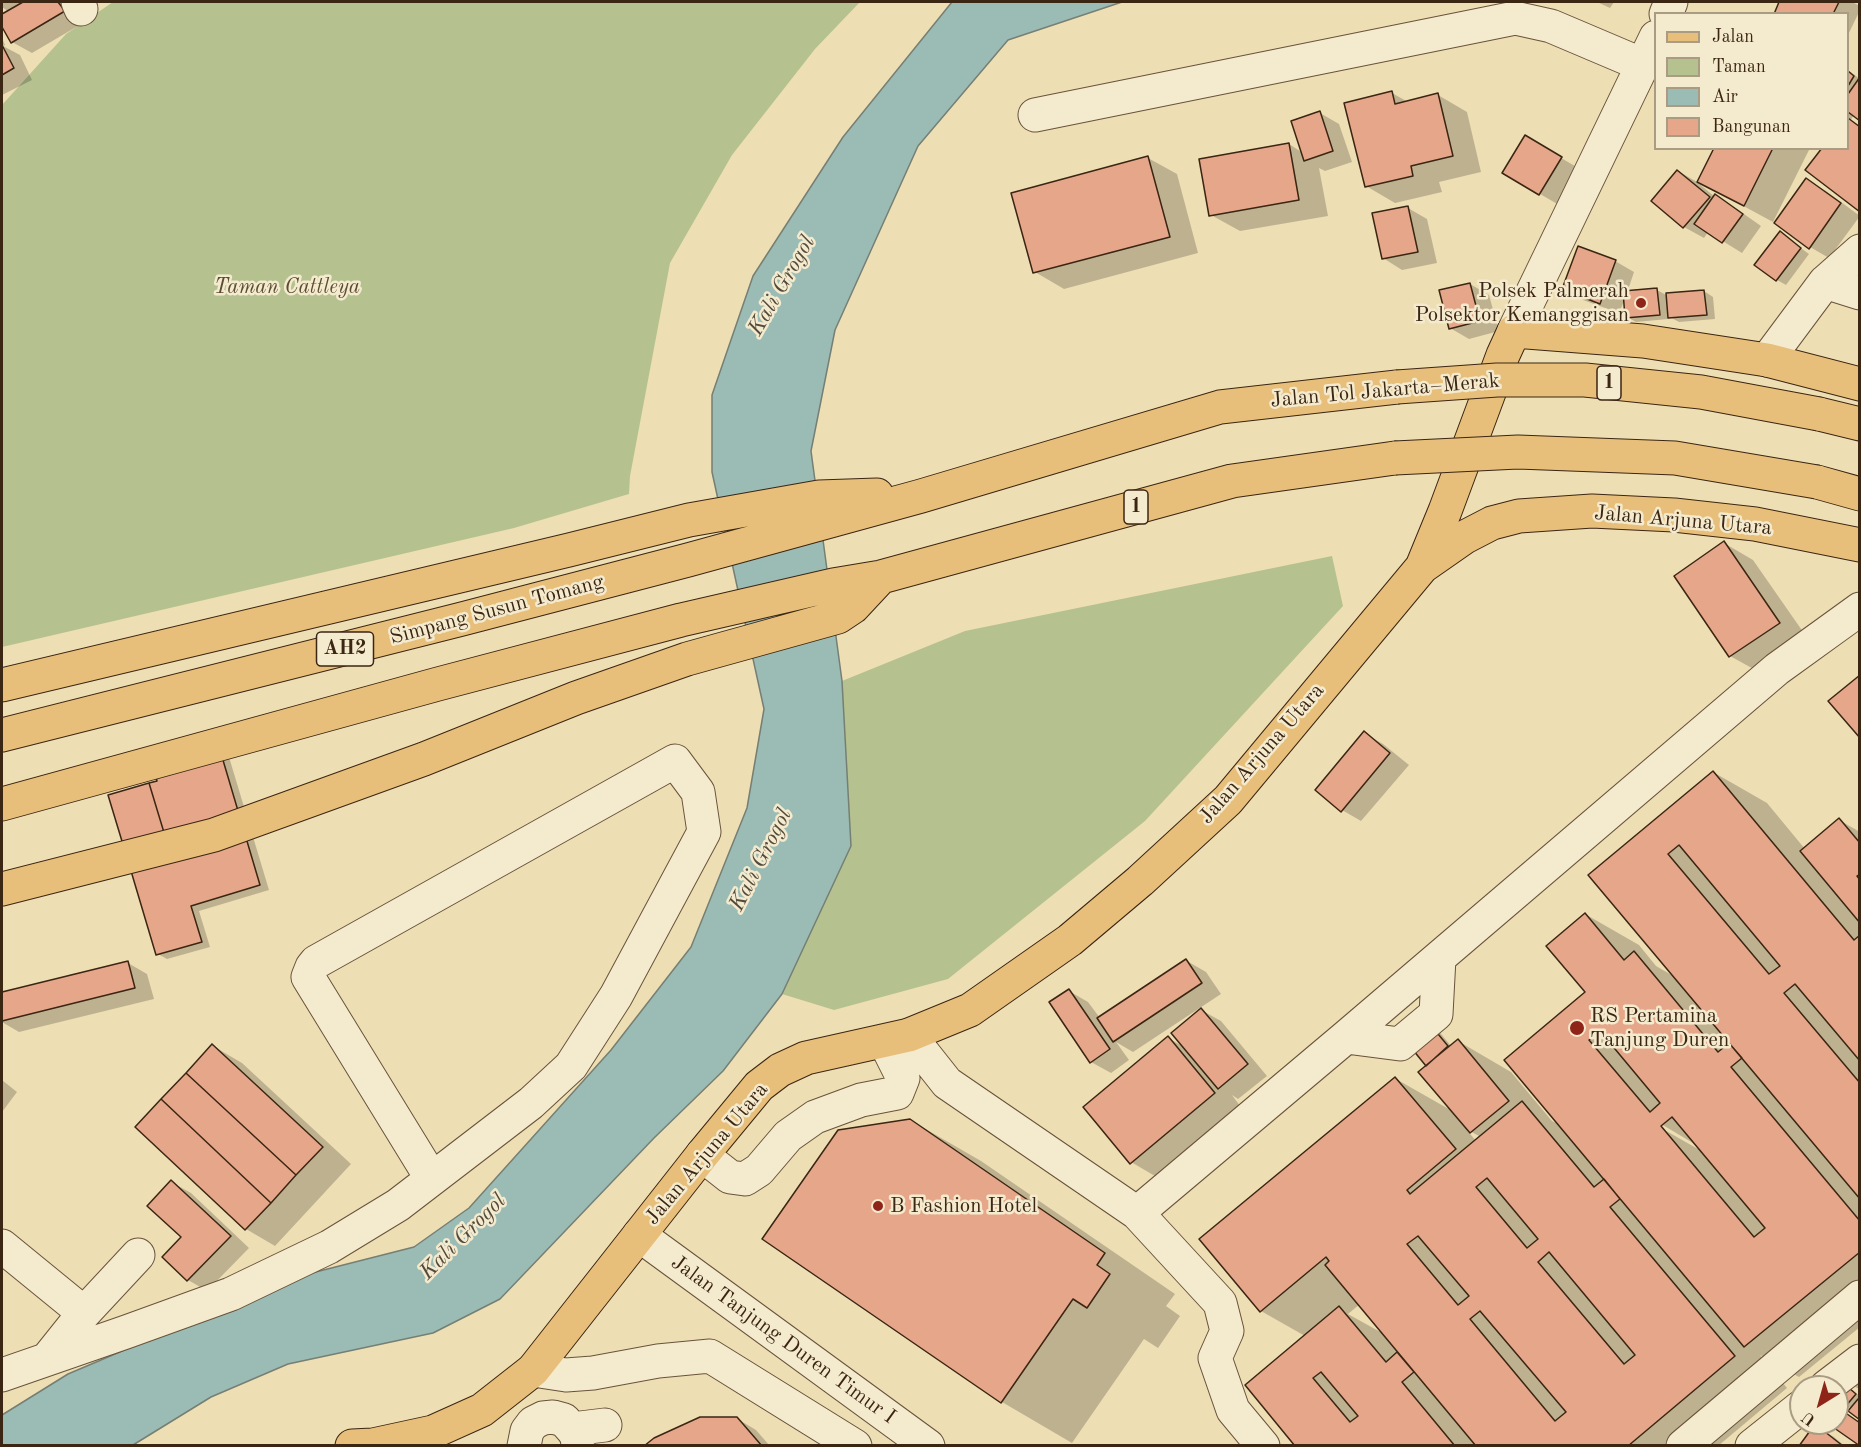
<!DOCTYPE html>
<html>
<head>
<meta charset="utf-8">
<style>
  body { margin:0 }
  #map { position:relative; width:1861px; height:1447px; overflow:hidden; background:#eedeb3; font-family:"Old Standard TT",serif }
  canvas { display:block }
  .frame { position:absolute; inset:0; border:3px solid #3b2513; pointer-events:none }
  .legend { position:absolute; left:1654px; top:12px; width:195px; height:138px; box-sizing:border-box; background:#f4eace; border:2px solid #aa9b83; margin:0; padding:8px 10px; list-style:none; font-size:18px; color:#3b2513 }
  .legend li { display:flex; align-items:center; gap:12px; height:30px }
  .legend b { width:30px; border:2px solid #aa9b83 }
  .north { position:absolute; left:1789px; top:1375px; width:60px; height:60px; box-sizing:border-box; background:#f4eace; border:2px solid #aa9b83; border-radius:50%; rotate:217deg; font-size:16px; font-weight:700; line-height:24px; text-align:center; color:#3b2513 }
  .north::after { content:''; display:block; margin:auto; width:21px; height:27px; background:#8f2418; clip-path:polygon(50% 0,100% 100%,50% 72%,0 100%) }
</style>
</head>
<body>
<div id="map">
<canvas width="1861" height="1447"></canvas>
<div class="frame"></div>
<ul class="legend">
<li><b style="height:8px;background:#e7bf7a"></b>Jalan</li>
<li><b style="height:16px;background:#b5c28f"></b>Taman</li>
<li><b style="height:16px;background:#9bbbb5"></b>Air</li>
<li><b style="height:16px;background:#e5a689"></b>Bangunan</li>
</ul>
<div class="north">U</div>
</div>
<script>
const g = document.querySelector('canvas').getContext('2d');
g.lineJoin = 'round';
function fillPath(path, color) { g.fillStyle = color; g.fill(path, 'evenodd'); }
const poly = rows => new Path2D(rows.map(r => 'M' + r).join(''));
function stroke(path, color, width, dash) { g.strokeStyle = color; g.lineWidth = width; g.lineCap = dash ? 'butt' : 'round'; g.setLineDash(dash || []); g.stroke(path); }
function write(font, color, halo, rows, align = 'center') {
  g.font = font + ' "Old Standard TT",serif'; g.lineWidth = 5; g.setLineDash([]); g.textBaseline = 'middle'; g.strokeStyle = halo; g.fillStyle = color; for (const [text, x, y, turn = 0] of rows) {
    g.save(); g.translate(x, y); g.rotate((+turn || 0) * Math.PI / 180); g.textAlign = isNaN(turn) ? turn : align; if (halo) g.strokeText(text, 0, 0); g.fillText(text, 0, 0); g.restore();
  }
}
fillPath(poly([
  [113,2,860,2,815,49,732,155,670,263,630,476,629,494,514,528,2,647,2,105,66,34],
  [1332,556,1343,606,1145,821,948,979,834,1010,782,994,851,846,842,681,965,631]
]), '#b5c28f');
const water = poly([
  [952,2,1122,2,1008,40,918,146,835,330,811,451,842,681,851,846,782,994,723,1071,654,1138,500,1299,433,1333,288,1364,211,1397,133,1445,2,1446,2,1415,68,1374,296,1277,414,1247,469,1208,611,1050,691,947,747,808,764,709,712,472,712,395,753,276,843,137,952,2]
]);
fillPath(water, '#9bbbb5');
stroke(water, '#757f74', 1.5);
fillPath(poly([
  [2,2,70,2,83,23,32,53,12,42,2,24,2,16,9,12,2,7],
  [1597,2,1614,2,1610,8],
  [1781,2,1852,2,1860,6,1860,10,1848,35,1848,14,1775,14],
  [2,38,5,45,3,46,20,55,32,80,2,95],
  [1848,70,1860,79,1854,115,1850,121,1860,126,1860,210,1848,148],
  [1392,93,1408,102,1438,95,1467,112,1481,172,1439,182,1442,192,1395,203,1366,186],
  [1320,113,1339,124,1352,162,1325,171,1319,168,1328,216,1240,231,1211,215,1289,144,1303,153],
  [1525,137,1580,169,1559,205,1504,173],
  [1716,148,1810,148,1773,222,1699,182],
  [1148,158,1177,174,1198,253,1064,289,1035,272],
  [1678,171,1697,182,1715,197,1734,207,1761,226,1742,253,1708,232,1704,238,1684,227,1653,201],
  [1806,180,1826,191,1860,216,1829,258,1810,247],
  [1408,208,1427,219,1437,263,1402,270,1383,258],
  [1780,233,1809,254,1786,285,1777,280],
  [1615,261,1634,272,1627,293,1657,290,1668,296,1704,291,1713,297,1715,319,1679,322,1668,316,1668,319,1636,322,1627,317,1625,299,1619,313,1583,300,1564,289],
  [1470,284,1489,295,1499,331,1469,339,1450,328],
  [1724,543,1753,560,1808,639,1759,672,1730,656],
  [1364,733,1383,744,1409,765,1361,821,1342,810],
  [229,757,269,890,199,911,210,947,167,959,158,954,159,782],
  [1713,772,1767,803,1805,849,1839,820,1860,832,1860,1327,1799,1377,1760,1355,1787,1388,1718,1446,1297,1446,1305,1336,1261,1311,1396,1079,1454,1112,1428,1065,1428,1018,1451,1046,1458,1041,1511,1072,1552,1121,1560,1125,1588,993,1585,914,1639,945,1656,966,1675,977,1590,875],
  [1656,1121,1698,1146,1698,1149,1654,1124],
  [1466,1129,1481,1137,1476,1141],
  [1360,1304,1384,1334,1348,1314],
  [1187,961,1206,972,1221,994,1133,1052,1116,1042,1129,1060,1111,1073,1091,1062,1069,991,1088,1002,1100,1018],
  [128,963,147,974,154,999,19,1032,2,1022,2,994],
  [1201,1010,1221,1021,1267,1076,1238,1099,1232,1095,1243,1110,1160,1179,1131,1162,1168,1038,1184,1047],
  [213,1046,242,1063,351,1164,275,1246,246,1229],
  [2,1080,17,1092,2,1112],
  [910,1120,981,1161,1175,1294,1166,1306,1180,1316,1158,1348,1144,1339,1072,1443,1002,1402,765,1239],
  [171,1182,191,1193,249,1248,207,1291,188,1280,164,1257,183,1237],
  [1860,1378,1860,1390,1853,1385],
  [1843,1384,1860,1396,1860,1418,1852,1409,1837,1399],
  [736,1418,756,1430,770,1446,647,1446],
  [1815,1426,1834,1437,1845,1446,1801,1446]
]), '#0003');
const building = poly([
  [23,2,58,2,65,11,11,43,2,27,2,14,23,2],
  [1779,2,1839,2,1833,14,1774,14,1779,2],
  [2,45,14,68,2,75,2,45],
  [1848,71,1854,76,1848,86,1848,71],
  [1860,77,1860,121,1848,112,1848,94,1860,77],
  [1392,91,1395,104,1438,93,1453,156,1411,166,1413,176,1365,187,1344,103,1392,91],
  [1320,111,1333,151,1304,161,1291,121,1320,111],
  [1848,118,1860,127,1860,212,1805,170,1822,148,1848,148,1848,118],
  [1525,135,1562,157,1539,195,1502,173,1525,135],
  [1289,143,1299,200,1209,216,1199,159,1289,143],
  [1714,148,1773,148,1744,206,1697,182,1714,148],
  [1148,156,1170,237,1033,273,1011,193,1148,156],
  [1677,170,1710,197,1683,228,1651,201,1677,170],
  [1806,178,1841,203,1809,249,1774,223,1806,178],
  [1715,194,1743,214,1722,243,1694,224,1715,194],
  [1408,206,1418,252,1382,259,1372,213,1408,206],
  [1780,231,1801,248,1776,281,1754,265,1780,231],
  [1578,246,1616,260,1600,304,1562,289,1578,246],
  [1470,283,1480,321,1449,329,1439,290,1470,283],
  [1657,288,1660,315,1625,318,1623,291,1657,288],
  [1704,290,1707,315,1668,318,1666,293,1704,290],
  [1724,541,1780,623,1729,657,1674,576,1724,541],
  [1860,675,1860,738,1828,701,1860,675],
  [1364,731,1390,753,1341,812,1315,790,1364,731],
  [220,750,260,885,191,906,202,942,156,955,131,871,172,859,149,783,157,781,154,770,220,750],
  [1713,771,1854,940,1860,935,1860,1061,1795,984,1784,993,1860,1083,1860,1199,1588,875,1713,771],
  [1679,845,1780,966,1769,974,1668,854,1679,845],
  [149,783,172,859,131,871,108,795,149,783],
  [1839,818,1860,843,1860,874,1857,876,1860,880,1860,923,1800,851,1839,818],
  [1585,913,1624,960,1634,951,1718,1052,1729,1043,1742,1058,1731,1067,1860,1221,1860,1252,1744,1347,1504,1060,1585,992,1546,946,1585,913],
  [1600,1031,1660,1103,1650,1112,1589,1040,1600,1031],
  [1672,1117,1765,1228,1754,1237,1661,1126,1672,1117],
  [1186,959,1202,983,1113,1042,1097,1018,1186,959],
  [128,961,135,988,2,1021,2,992,128,961],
  [1069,989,1110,1049,1090,1063,1049,1002,1069,989],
  [1201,1008,1248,1064,1218,1089,1171,1033,1201,1008],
  [1419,1011,1448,1046,1426,1066,1396,1029,1419,1011],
  [1168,1036,1215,1093,1130,1164,1083,1107,1168,1036],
  [1458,1039,1509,1101,1470,1133,1418,1072,1458,1039],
  [212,1044,323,1147,296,1175,186,1073,212,1044],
  [186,1073,296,1175,271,1203,161,1099,186,1073],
  [1395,1077,1456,1149,1407,1190,1410,1194,1522,1101,1594,1187,1604,1179,1620,1199,1610,1207,1735,1356,1628,1446,1476,1446,1325,1265,1329,1261,1326,1257,1260,1312,1199,1239,1395,1077],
  [1487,1178,1538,1239,1527,1248,1476,1187,1487,1178],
  [1418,1236,1469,1296,1458,1305,1407,1244,1418,1236],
  [1549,1252,1635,1355,1624,1364,1538,1262,1549,1252],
  [1480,1311,1566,1412,1555,1421,1470,1319,1480,1311],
  [161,1099,271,1203,245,1230,135,1127,161,1099],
  [910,1119,1105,1253,1097,1265,1110,1274,1087,1308,1073,1299,1001,1403,762,1239,838,1130,910,1119],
  [171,1180,231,1236,187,1281,162,1257,181,1237,147,1206,171,1180],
  [1339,1306,1386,1362,1397,1352,1414,1372,1402,1382,1455,1446,1295,1446,1245,1385,1339,1306],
  [1321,1372,1358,1416,1350,1422,1313,1378,1321,1372],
  [1842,1382,1856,1394,1845,1407,1837,1401,1837,1389,1842,1382],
  [1858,1399,1860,1400,1860,1420,1848,1411,1858,1399],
  [1837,1407,1860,1423,1860,1446,1827,1423,1837,1423,1837,1407],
  [700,1417,737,1417,762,1446,644,1446,654,1438,700,1417],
  [1815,1424,1843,1446,1799,1446,1815,1424]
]);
fillPath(building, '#e5a689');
stroke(building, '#3b2513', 1.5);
const minor = poly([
  [78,2,81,9],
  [1666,14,1671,2],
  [1035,115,1515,18,1551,26,1643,65],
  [1825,282,1860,293],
  [1514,331,1656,37],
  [1767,360,1825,282,1860,251],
  [909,1035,947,1083,1137,1213,1220,1303,1227,1331,1215,1358,1233,1410,1263,1446],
  [1346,1037,1400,1044,1436,1014,1439,958],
  [702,1155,730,1177,745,1179,759,1170,788,1136,815,1117,861,1100,897,1093,903,1078,885,1042],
  [1137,1213,1346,1037,1777,669,1860,609],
  [639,1235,928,1446],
  [2,1246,84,1313],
  [48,1358,84,1313,138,1255],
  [533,1370,566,1375,593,1373,658,1361,710,1356,855,1446],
  [2,1375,126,1332,231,1294,329,1247,398,1205,531,1103,571,1066,616,996,704,832,698,792,675,761,316,962,312,967,308,977,432,1179],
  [1826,1387,1860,1361],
  [572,1429,605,1425],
  [524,1446,527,1431,533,1423,543,1418,553,1417,564,1420,572,1429,577,1436,578,1446],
  [1683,1446,1860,1297],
  [1752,1446,1801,1407]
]);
const major = poly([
  [1422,567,1445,511,1503,355,1514,331,1643,341,1767,360,1860,384],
  [352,1446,373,1445,433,1432,482,1410,533,1370,702,1155,759,1086,780,1070,806,1058,909,1035,970,1010,1070,940,1140,881,1228,800,1422,567,1465,537,1492,523,1519,516,1592,511,1674,515,1755,524,1860,545]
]);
const highway = poly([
  [1819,414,1860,424],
  [1817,482,1860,494],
  [2,685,569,550,689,520,819,497,877,495],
  [2,735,462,619,688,560,921,496,1220,407,1397,387],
  [2,804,438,684,681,620,833,585,881,577,1232,481,1395,458],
  [2,889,214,835,424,759,576,698,687,659,838,617,853,607,881,577]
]);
stroke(minor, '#68533b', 35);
stroke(major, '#3b2513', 35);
stroke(highway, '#3b2513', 35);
stroke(minor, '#f4eace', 33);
stroke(major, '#e7bf7a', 33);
stroke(highway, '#e7bf7a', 33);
const highwayBridge = poly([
  [1397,387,1497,380,1585,380,1701,392,1819,414],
  [1395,458,1518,452,1675,458,1817,482]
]);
stroke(highwayBridge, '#3b2513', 35, []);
stroke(highwayBridge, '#e7bf7a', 33);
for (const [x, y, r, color] of [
  [1641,303,6,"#8f2418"],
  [1577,1028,8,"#8f2418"],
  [878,1206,6,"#8f2418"]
]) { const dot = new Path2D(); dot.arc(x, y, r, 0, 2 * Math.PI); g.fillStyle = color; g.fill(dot); stroke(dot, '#f4eace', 2); }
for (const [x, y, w] of [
  [1609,383,24],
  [1136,507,24],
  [345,649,57]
]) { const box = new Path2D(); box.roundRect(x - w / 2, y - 17, w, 34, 4.5); g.fillStyle = '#f4eace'; g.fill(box); stroke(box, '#3b2513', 1.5); }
write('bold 20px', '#3b2513', null, [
  ["1",1609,383],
  ["1",1136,507],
  ["AH2",345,649]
]);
write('italic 21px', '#5a4c32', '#f4eace', [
  ["Taman Cattleya",287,287]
]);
write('21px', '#3b2513', '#f4eace', [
  ["Polsek Palmerah",1629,291,"right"],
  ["Polsektor Kemanggisan",1629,315,"right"],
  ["RS Pertamina",1590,1016],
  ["Tanjung Duren",1590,1040],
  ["B Fashion Hotel",890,1206]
], 'left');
write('21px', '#3b2513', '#f4eace', [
  ["Jalan Tol Jakarta–Merak",1385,391,-5],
  ["Jalan Arjuna Utara",1683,521,5],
  ["Simpang Susun Tomang",497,610,-15],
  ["Jalan Arjuna Utara",1262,754,-49],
  ["Jalan Arjuna Utara",707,1154,-50],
  ["Jalan Tanjung Duren Timur I",783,1340,36]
]);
write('italic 22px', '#534a3c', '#f4eace', [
  ["Kali Grogol",782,286,-60],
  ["Kali Grogol",761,860,-63],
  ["Kali Grogol",463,1237,-45]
]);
</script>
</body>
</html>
